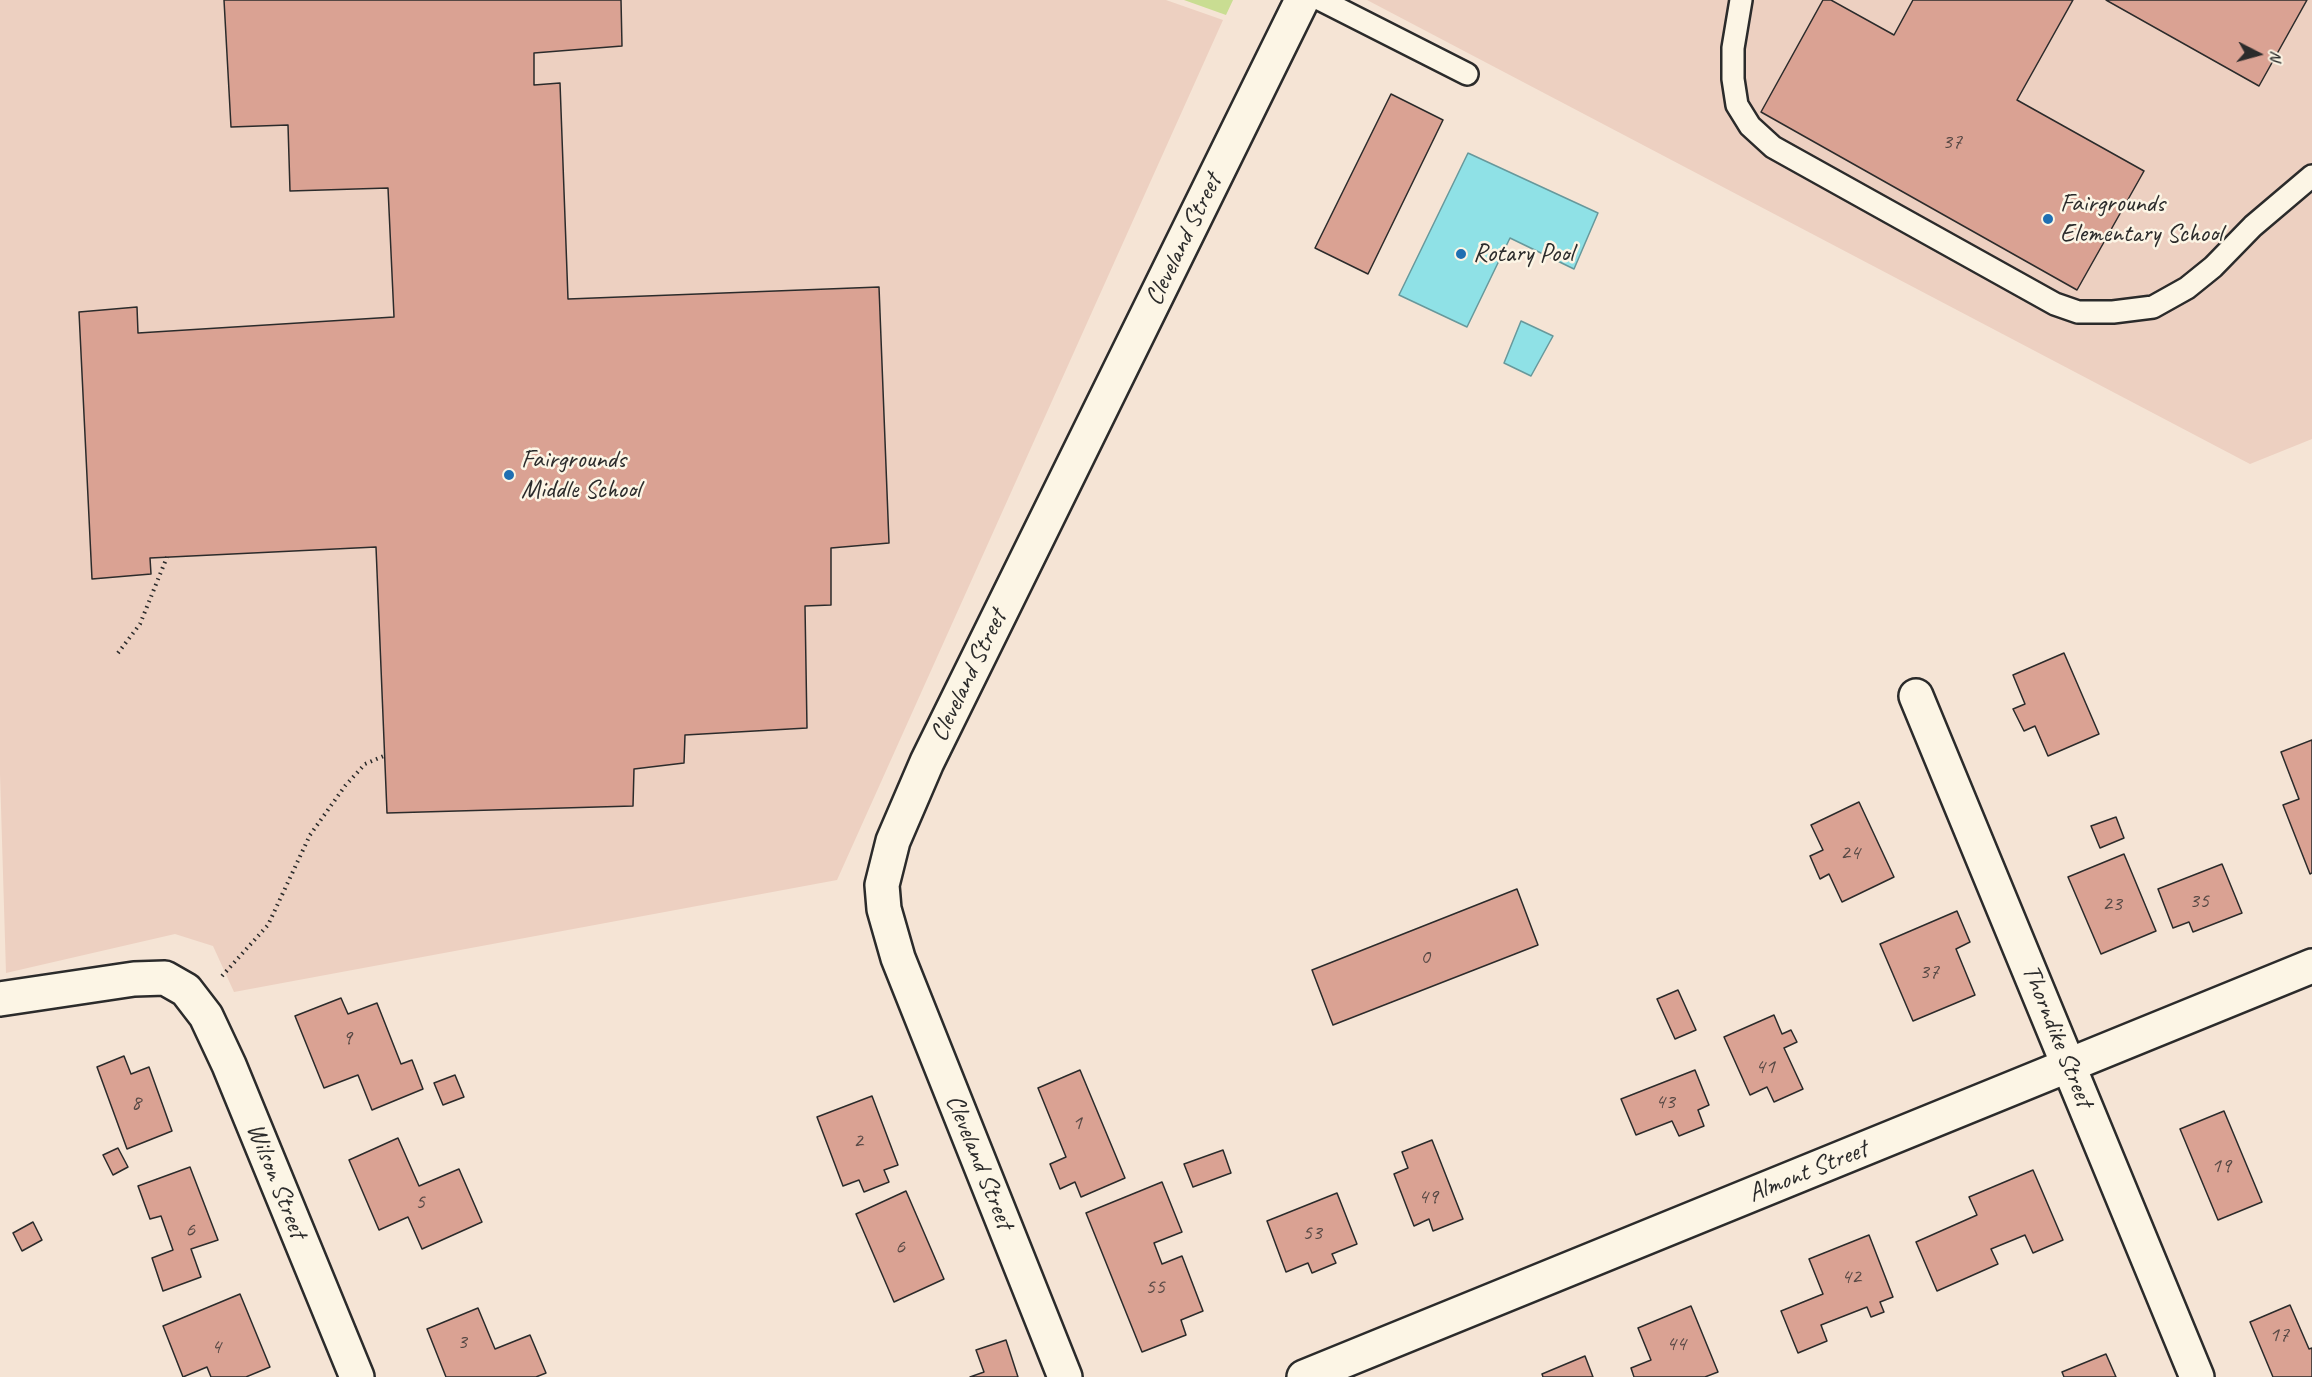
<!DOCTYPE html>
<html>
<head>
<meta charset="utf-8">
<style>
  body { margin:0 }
  #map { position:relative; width:2312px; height:1377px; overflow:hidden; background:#f5e4d5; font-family:Caveat,sans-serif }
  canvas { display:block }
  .north { position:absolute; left:2228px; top:24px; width:60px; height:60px; -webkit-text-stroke:4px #fcf5e5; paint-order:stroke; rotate:96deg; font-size:16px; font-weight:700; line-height:24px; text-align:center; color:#2b2b2b }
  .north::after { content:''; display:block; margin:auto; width:21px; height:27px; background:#2b2b2b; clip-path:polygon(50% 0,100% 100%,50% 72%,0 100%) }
</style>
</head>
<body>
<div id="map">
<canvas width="2312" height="1377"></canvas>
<div class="north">N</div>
</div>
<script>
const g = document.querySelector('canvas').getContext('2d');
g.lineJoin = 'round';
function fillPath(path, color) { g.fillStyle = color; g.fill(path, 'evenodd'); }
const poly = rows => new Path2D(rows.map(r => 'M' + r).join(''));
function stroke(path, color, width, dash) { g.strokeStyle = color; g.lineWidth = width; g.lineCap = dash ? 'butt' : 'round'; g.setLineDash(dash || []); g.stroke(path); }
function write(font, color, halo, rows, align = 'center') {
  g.font = font + ' Caveat,sans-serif'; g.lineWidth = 5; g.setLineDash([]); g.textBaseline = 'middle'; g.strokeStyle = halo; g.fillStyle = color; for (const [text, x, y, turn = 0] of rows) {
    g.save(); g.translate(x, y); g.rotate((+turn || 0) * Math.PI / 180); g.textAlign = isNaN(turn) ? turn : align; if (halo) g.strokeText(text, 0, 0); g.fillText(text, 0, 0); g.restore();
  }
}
fillPath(poly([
  [0,0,1166,0,1223,20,837,880,234,992,213,946,175,934,6,973,0,774],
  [1367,0,2312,0,2312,439,2250,464]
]), '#edd0c1');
fillPath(poly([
  [1184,0,1233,0,1226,15]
]), '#c9dd92');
const water = poly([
  [1468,153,1598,213,1574,269,1510,238,1467,327,1399,295,1468,153],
  [1521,321,1553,336,1531,376,1504,363,1521,321]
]);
fillPath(water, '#8fe1e6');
stroke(water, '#67989b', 1.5);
const building = poly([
  [224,0,621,0,622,46,534,53,534,85,560,83,568,299,879,287,889,543,831,548,831,605,805,606,807,728,685,735,684,763,634,769,633,806,387,813,376,547,150,558,151,574,92,579,79,312,137,307,138,333,394,317,388,188,290,191,288,125,231,127,224,0],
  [1823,0,1831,0,1894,35,1913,0,2073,0,2017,100,2144,171,2077,290,1761,112,1823,0],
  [2106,0,2307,0,2259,86,2106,0],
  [1391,94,1443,120,1368,274,1315,248,1391,94],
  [2064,653,2099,734,2048,756,2035,726,2024,731,2013,709,2025,704,2013,675,2064,653],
  [2312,740,2312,873,2310,874,2283,805,2299,799,2281,752,2312,740],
  [1859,802,1894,877,1842,902,1829,874,1820,879,1810,856,1823,850,1811,825,1859,802],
  [2116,817,2124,838,2100,848,2091,826,2116,817],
  [2124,854,2156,931,2101,954,2068,877,2124,854],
  [2222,864,2242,913,2193,932,2189,922,2173,928,2158,889,2222,864],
  [1517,889,1538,945,1333,1025,1312,970,1517,889],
  [1957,911,1970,942,1956,949,1975,995,1913,1021,1880,944,1957,911],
  [1678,990,1696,1030,1675,1039,1657,999,1678,990],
  [341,998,348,1014,377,1003,401,1064,412,1060,423,1089,372,1110,358,1075,324,1088,295,1016,341,998],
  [1774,1015,1782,1034,1791,1030,1797,1042,1784,1048,1803,1089,1774,1102,1767,1087,1750,1095,1724,1037,1774,1015],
  [124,1056,131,1074,149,1067,172,1131,127,1149,97,1067,124,1056],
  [1080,1070,1125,1178,1081,1197,1075,1182,1060,1189,1050,1164,1066,1157,1038,1088,1080,1070],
  [1695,1070,1709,1105,1698,1110,1704,1126,1679,1136,1672,1121,1636,1135,1621,1099,1695,1070],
  [455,1075,464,1097,443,1105,434,1083,455,1075],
  [872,1096,898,1165,884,1170,889,1182,864,1192,859,1180,843,1186,817,1117,872,1096],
  [2224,1111,2262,1202,2218,1220,2180,1129,2224,1111],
  [398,1138,419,1186,459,1169,482,1222,422,1249,408,1217,379,1230,349,1160,398,1138],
  [1432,1140,1463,1219,1433,1231,1429,1219,1414,1226,1394,1174,1408,1168,1402,1152,1432,1140],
  [118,1148,128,1167,113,1175,103,1155,118,1148],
  [1223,1150,1231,1173,1193,1187,1184,1164,1223,1150],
  [190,1167,218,1240,191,1249,201,1277,163,1291,152,1258,173,1250,161,1216,150,1219,138,1186,190,1167],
  [2033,1170,2063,1240,2033,1253,2025,1235,1991,1249,1998,1264,1937,1291,1916,1242,1977,1215,1969,1197,2033,1170],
  [1162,1182,1182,1232,1154,1243,1162,1264,1182,1256,1203,1311,1181,1320,1186,1335,1142,1352,1086,1213,1162,1182],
  [906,1191,944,1279,894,1302,856,1214,906,1191],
  [1337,1193,1357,1244,1332,1254,1336,1263,1312,1273,1308,1263,1286,1272,1267,1221,1337,1193],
  [33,1222,42,1240,22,1251,13,1233,33,1222],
  [1869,1235,1893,1297,1880,1302,1884,1312,1871,1317,1867,1307,1821,1325,1827,1341,1798,1353,1781,1311,1823,1294,1809,1259,1869,1235],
  [240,1294,270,1367,246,1377,211,1377,207,1367,183,1377,163,1326,240,1294],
  [2290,1305,2309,1349,2312,1348,2312,1377,2273,1377,2250,1322,2290,1305],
  [1691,1306,1718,1372,1705,1377,1634,1377,1631,1368,1651,1360,1638,1328,1691,1306],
  [478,1308,495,1349,530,1335,546,1373,536,1377,446,1377,427,1329,478,1308],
  [1006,1340,1018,1377,970,1377,984,1372,976,1350,1006,1340],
  [2106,1354,2116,1377,2064,1377,2062,1372,2106,1354],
  [1585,1356,1593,1377,1543,1377,1542,1374,1585,1356]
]);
fillPath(building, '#daa293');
stroke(building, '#2b2b2b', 1.5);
const lane = poly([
  [1321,0,1467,74],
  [1741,0,1733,48,1733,79,1737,105,1750,126,1773,147,2055,304,2078,312,2113,312,2153,307,2187,288,2213,267,2253,226,2312,176]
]);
const street = poly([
  [1916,696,2197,1377],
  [0,999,134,979,165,978,186,990,206,1016,229,1065,357,1377],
  [1065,1377,898,958,884,909,882,885,893,841,927,762,1302,0]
]);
const secondary = poly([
  [1304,1377,2312,966]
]);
stroke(lane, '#2b2b2b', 26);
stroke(street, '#2b2b2b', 38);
stroke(secondary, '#2b2b2b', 38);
stroke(poly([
  [118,653,140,624,167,557],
  [222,976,268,925,310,835,345,786,365,764,386,755]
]), '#2b2b2b', 4, [1.5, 4.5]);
stroke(lane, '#fcf5e5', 21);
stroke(street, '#fcf5e5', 33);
stroke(secondary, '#fcf5e5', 33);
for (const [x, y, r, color] of [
  [2048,219,6,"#1f6fb2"],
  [1461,254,6,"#1f6fb2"],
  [509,475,6,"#1f6fb2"]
]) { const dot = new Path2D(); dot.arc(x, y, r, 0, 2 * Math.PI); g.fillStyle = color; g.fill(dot); stroke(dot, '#fcf5e5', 2); }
write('22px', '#574945', null, [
  ["37",1952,142],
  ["24",1850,853],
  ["35",2199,901],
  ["23",2112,904],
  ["0",1425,957],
  ["37",1929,972],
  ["9",347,1038],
  ["41",1765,1067],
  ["43",1665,1102],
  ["8",136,1103],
  ["1",1077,1123],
  ["2",858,1141],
  ["19",2221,1166],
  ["49",1428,1197],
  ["5",420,1202],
  ["6",190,1230],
  ["53",1312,1233],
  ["6",900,1247],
  ["42",1851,1277],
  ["55",1155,1287],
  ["17",2279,1335],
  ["3",462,1342],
  ["44",1676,1344],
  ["4",216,1347]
]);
write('26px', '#2b2b2b', '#fcf5e5', [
  ["Fairgrounds",2060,204],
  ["Elementary School",2060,234],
  ["Rotary Pool",1473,254],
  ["Fairgrounds",521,460],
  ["Middle School",521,490]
], 'left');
write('26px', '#2b2b2b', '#fcf5e5', [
  ["Cleveland Street",1184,240,-64],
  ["Cleveland Street",969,676,-64],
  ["Thorndike Street",2057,1036,68],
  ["Cleveland Street",979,1162,68],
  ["Almont Street",1808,1172,-22],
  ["Wilson Street",276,1181,68]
]);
</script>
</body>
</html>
